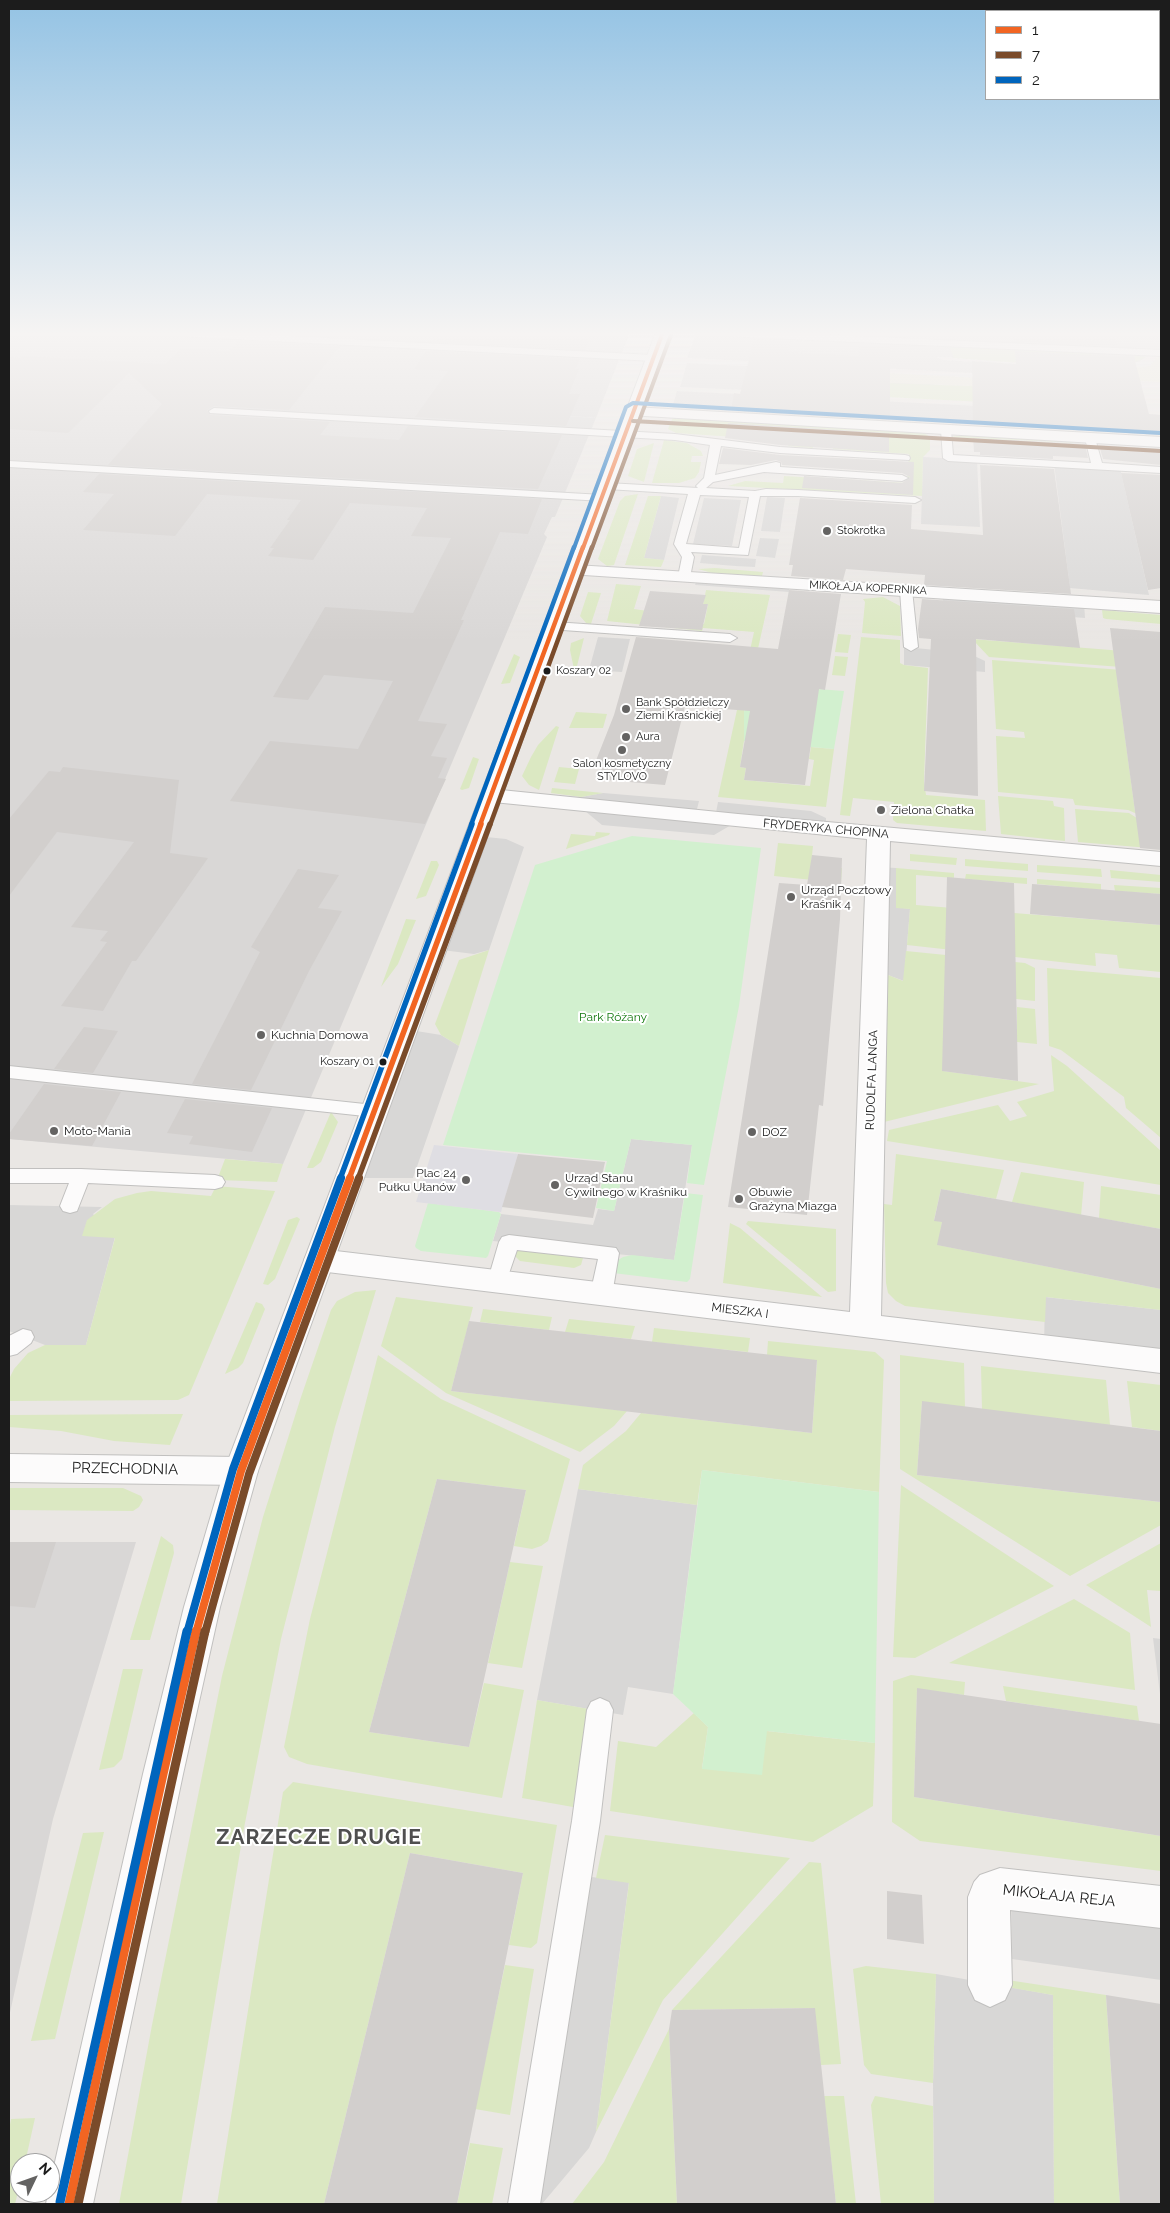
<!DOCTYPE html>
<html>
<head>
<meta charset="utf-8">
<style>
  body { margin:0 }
  #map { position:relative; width:1170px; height:2213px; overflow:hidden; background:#eae7e4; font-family:Raleway,sans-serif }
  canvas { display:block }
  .frame { position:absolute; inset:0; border:10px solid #1c1c1c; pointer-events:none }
  .legend { position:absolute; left:985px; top:10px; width:175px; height:90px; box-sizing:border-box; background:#fff; border:1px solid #a4a4a4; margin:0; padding:6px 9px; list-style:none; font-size:15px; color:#1c1c1c }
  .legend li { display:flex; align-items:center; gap:10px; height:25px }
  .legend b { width:25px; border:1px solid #a4a4a4 }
  .north { position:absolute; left:10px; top:2153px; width:50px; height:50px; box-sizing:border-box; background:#fff; border:1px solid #a4a4a4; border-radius:50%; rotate:48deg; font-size:14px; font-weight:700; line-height:20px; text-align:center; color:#1c1c1c }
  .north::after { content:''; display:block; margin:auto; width:18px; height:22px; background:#646362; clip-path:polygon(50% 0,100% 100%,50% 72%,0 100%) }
</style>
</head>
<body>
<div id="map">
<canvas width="1170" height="2213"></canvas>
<div class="frame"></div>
<ul class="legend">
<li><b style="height:6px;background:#f26522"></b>1</li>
<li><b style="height:6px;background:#7a4b2a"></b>7</li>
<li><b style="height:6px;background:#0065bd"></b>2</li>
</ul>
<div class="north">N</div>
</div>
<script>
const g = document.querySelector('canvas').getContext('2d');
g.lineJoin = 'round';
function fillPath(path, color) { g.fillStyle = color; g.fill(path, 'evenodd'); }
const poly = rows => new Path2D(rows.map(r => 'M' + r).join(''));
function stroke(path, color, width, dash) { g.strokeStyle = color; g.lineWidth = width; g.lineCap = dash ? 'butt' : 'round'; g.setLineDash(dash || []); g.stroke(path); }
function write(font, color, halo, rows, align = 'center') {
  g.font = font + ' Raleway,sans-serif'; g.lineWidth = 4; g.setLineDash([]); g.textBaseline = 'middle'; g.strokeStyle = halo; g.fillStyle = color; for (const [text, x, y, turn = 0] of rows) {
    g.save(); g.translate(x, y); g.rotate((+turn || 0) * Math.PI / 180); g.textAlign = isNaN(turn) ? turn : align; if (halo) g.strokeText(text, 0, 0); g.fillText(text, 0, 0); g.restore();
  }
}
fillPath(poly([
  [9,332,630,332,596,418,552,415,591,430,565,493,506,495,563,498,555,517,552,517,544,534,547,537,283,1164,9,1139],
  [737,332,1161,332,1161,351,1034,346],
  [696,333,1142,355,1146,357,1139,362,1013,361,936,357,944,360,1010,364,1010,375,687,358],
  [687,363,995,379,830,394,680,387],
  [677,391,1161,415,1161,435,672,408],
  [9,1542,136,1542,53,1819,9,2017]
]), '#d9d7d6');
fillPath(poly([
  [551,415,596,418,591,430,545,428],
  [923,457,977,460,980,527,921,524],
  [1054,464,1120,468,1149,595,1070,588],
  [661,496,679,498,667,548,664,560,644,558],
  [767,497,785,498,780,532,761,531],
  [704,498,741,500,732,546,693,544],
  [760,538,779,539,775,558,756,556],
  [702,555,716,556,756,559,755,567,735,566,700,563],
  [696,582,789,583,789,592,695,585],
  [944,592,1084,602,1085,618,942,607],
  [598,637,630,639,622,672,589,670],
  [904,647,968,653,985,661,985,672,904,665],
  [603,793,699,801,695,817,715,818,718,802,811,811,826,818,826,829,738,821,714,835,602,825,579,806,581,797],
  [476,836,506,839,524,847,489,950,474,954,434,949],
  [879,867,896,868,896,907,910,909,904,981,888,975,885,1013],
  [404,1029,441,1035,459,1046,413,1178,350,1178],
  [631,1139,692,1145,674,1260,493,1241,501,1214,593,1225,598,1209,614,1211],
  [9,1205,102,1207,93,1214,115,1237,86,1345,45,1345,9,1331],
  [1045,1297,1161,1310,1161,1361,1044,1348],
  [578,1489,697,1505,673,1694,628,1687,623,1715,537,1700],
  [1153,1638,1161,1639,1161,1702],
  [577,1875,629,1882,596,2132,589,2148,542,2204,524,2204],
  [1011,1890,1161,1907,1161,1980,1012,1959],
  [936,1974,1053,1995,1054,2204,934,2204,933,2083]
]), '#d8d7d6');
fillPath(poly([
  [1161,356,1161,382,1040,377,1091,368,1146,367,1151,365,1156,358],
  [814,369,995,379,997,387,813,380]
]), '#ebe9d7');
fillPath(poly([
  [949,346,1091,352,1092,361,1135,360,1134,355,1146,357,1134,363,1020,363,954,358],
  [886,383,997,387,1002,403,886,397],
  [675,418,924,433,930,437,930,450,923,457,922,496,728,486,745,481,783,483,784,476,907,483,909,454,833,449,833,442,814,441,813,448,788,446,790,441,676,433,668,429,672,419],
  [962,435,1068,441,1078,443,950,437],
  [664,440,687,443,701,451,703,456,692,456,691,462,701,462,699,472,695,478,679,483,652,483],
  [654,443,644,482,628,476,637,449],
  [638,494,614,565,607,566,598,559,620,501,625,496],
  [648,496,661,496,644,558,664,560,661,567,625,565],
  [715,568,763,572,762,576,712,573,698,569],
  [616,584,641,586,634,609,648,611,647,620,704,624,708,604,703,604,706,590,770,595,744,711,744,741,740,767,746,768,744,780,810,786,814,760,809,759,811,747,834,749,826,807,718,797,754,632,703,628,702,631,607,621],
  [588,592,601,593,591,624,586,623,580,616],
  [883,597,900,606,901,636,862,633,865,602,863,599],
  [1102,610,1161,615,1161,624,1106,619,1103,618],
  [838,634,851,635,848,653,835,652],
  [861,637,900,640,900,663,904,665,928,668,924,781,926,795,985,800,986,831,897,823,893,820,894,802,853,798,850,816,840,815],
  [584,638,575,674,570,650,571,643],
  [972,639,1161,654,1161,670,989,657],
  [514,654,520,657,510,683,501,684],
  [835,656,848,657,845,676,832,675],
  [992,660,1161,673,1161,681,1117,678,1135,811,1161,813,1161,821,1149,819,1128,810,1075,805,1073,799,998,792,996,736,1025,738,1024,732,996,729],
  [576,712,593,713,607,714,603,728,569,728],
  [556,726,559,727,539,790,529,785,522,776,531,757,538,745],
  [473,757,479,759,469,788,462,790,460,789],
  [559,767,579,769,575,784,554,782],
  [552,788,603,793,581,797,551,793],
  [998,796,1053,801,1054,806,1064,808,1065,841,1001,834],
  [1075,809,1129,813,1146,824,1161,825,1161,849,1078,842],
  [596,832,610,833,609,835,566,849,571,834,595,836],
  [778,843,813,846,811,865,842,868,841,883,774,876],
  [910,854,957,858,956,865,910,861],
  [965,859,1028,864,1028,871,965,866],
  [431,861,437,861,439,865,426,896,416,899],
  [1037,865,1101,869,1102,877,1037,872],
  [896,868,954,873,954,878,916,875,916,905,1161,925,1161,972,1119,968,1117,955,1095,953,1096,966,907,945,910,909,896,908],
  [1110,870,1161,875,1161,882,1111,878],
  [966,874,1027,878,1027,884,965,879],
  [1037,879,1101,884,1101,890,1037,884],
  [1114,885,1161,888,1161,894,1115,891],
  [406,919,416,920,398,964,381,987],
  [489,950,459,1046,441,1035,435,1024,459,960],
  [906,951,1025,963,1035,968,1035,1001,1016,999,943,1071,1039,1084,880,1123,888,975,903,981],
  [1047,968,1161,978,1161,1138,1126,1108,1124,1097,1061,1050,1049,1046],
  [1017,1007,1035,1009,1037,1044,1017,1042],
  [1051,1055,1067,1066,1161,1151,1161,1185,887,1141,889,1130,998,1105,1010,1121,1027,1116,1017,1102,1054,1091],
  [331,1112,338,1122,321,1162,313,1168,307,1168],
  [896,1154,1004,1170,996,1199,941,1189,934,1220,942,1222,938,1245,1161,1289,1161,1310,1046,1297,1045,1322,905,1306,896,1301,888,1293,886,1283,884,1204,892,1205],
  [225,1159,283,1164,277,1182,217,1180],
  [1021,1172,1084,1182,1081,1216,1012,1202],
  [216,1186,275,1191,189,1395,178,1400,9,1401,9,1379,14,1369,28,1353,45,1345,86,1345,115,1238,82,1236,87,1220,115,1199,137,1193,151,1191,211,1196],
  [1101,1186,1161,1195,1161,1229,1099,1218],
  [297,1217,300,1219,275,1279,268,1285,263,1284,288,1220],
  [748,1221,836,1229,836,1291,828,1292,746,1224],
  [730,1223,740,1228,822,1297,723,1283],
  [517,1249,581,1252,583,1258,581,1265,574,1268,520,1261,515,1256],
  [376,1290,335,1427,281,1639,244,1828,181,2204,119,2204,152,2025,222,1676,263,1517,301,1397,331,1310,337,1301,355,1292],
  [396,1297,473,1307,451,1391,627,1411,614,1426,580,1452,446,1393,381,1346],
  [256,1302,262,1304,265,1309,243,1363,238,1368,225,1374],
  [483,1309,552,1317,549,1330,480,1322],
  [569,1319,635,1326,631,1339,565,1332],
  [654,1328,750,1338,748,1352,652,1342],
  [768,1341,875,1352,884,1360,879,1492,702,1470,697,1505,578,1489,583,1465,626,1431,641,1413,812,1433,817,1361,767,1355],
  [378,1355,441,1399,570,1459,548,1541,541,1546,532,1549,514,1546,526,1490,437,1479,369,1732,469,1747,484,1683,524,1690,502,1798,307,1764,289,1757,284,1747,310,1619],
  [900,1355,964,1363,965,1408,922,1402,917,1475,1161,1502,1161,1525,1070,1576,900,1469],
  [981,1366,1106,1380,1110,1425,982,1410],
  [1127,1381,1161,1385,1161,1431,1132,1427],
  [183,1414,170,1445,114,1441,61,1431,9,1427,9,1415],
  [901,1485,1054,1586,915,1658,893,1657],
  [9,1488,123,1488,141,1496,143,1500,139,1507,133,1511,9,1510],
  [161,1536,173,1545,174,1553,150,1640,130,1640],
  [1161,1543,1161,1591,1147,1590,1151,1627,1086,1585],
  [510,1562,543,1566,522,1668,488,1663],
  [1074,1599,1130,1633,1135,1690,949,1663],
  [123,1669,143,1669,122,1759,114,1767,99,1770],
  [911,1675,965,1682,964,1695,917,1689,914,1797,1161,1836,1161,1871,920,1841,892,1822,893,1681],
  [1003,1686,1137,1706,1139,1721,1006,1701],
  [537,1700,589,1709,573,1807,522,1798],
  [694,1713,708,1727,702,1768,767,1731,875,1743,873,1806,813,1842,610,1811,618,1741,656,1747],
  [293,1782,557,1825,537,1943,531,1948,509,1945,523,1873,410,1853,324,2204,217,2204,283,1792],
  [104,1832,55,2039,31,2041,83,1833],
  [605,1835,790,1858,663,2000,596,2132,629,1883,596,1878],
  [809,1862,821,1863,841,2064,821,2065,814,2008,672,2010],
  [505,1965,534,1969,510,2115,475,2109],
  [866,1966,936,1974,933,2083,871,2074,864,2065,853,1969],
  [1001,1979,1106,1995,1120,2204,1054,2204,1053,1995,1001,1986],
  [669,2029,677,2204,572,2204,604,2162],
  [824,2096,844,2096,856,2204,836,2204],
  [875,2096,933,2106,934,2204,881,2204,871,2105],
  [35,2118,25,2163,20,2163,20,2184,15,2204,9,2204,9,2130,11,2119],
  [470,2143,503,2148,492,2204,457,2204]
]), '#dbe8c2');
fillPath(poly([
  [752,684,844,691,834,749,744,741,744,712],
  [632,836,761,848,739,1006,704,1185,687,1183,692,1145,631,1139,614,1211,596,1208,607,1161,443,1145,535,865],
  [685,1193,703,1195,690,1279,687,1282,613,1273,615,1262,623,1257,632,1255,674,1260],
  [428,1203,499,1212,501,1214,488,1256,486,1258,421,1251,416,1248,415,1246],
  [702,1470,879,1492,875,1743,767,1731,762,1775,702,1769,708,1727,673,1694]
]), '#d2f0cf');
fillPath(poly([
  [434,1145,518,1154,501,1212,416,1202]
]), '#dfdee3');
fillPath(poly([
  [302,332,351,332,347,337,302,335],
  [438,332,594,332,585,350,432,342],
  [1056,332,1114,334,1117,346,1014,341,1013,333,1056,335],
  [754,339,791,341,789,352,859,356,860,346,890,347,890,420,731,411,734,393,740,394],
  [238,341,340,346,289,410,214,406,207,410,210,415,330,422,320,435,399,440,408,426,562,435,538,489,108,465,162,404,129,373,68,433,9,429,9,357,20,358,23,356,165,364,182,348,229,351],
  [426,351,580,359,575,369,579,369,569,394,580,394,566,426,415,417,448,371,414,369],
  [1015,351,1134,357,1149,414,1161,415,1161,435,973,424,972,361,1016,364],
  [728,423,889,433,889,452,780,445,725,438],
  [973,438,1085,444,1088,458,1053,456,1053,459,980,455,980,452,974,452],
  [1099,445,1161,449,1161,465,1103,459],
  [723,448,780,455,914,462,913,495,802,488,804,476,902,483,910,477,902,473,782,465,781,462,776,460,751,465,719,464],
  [980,465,1054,469,1071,594,924,585,925,575,846,569,843,580,791,576,793,565,789,565,800,498,912,505,911,529,983,535],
  [1121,473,1161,475,1161,588,1148,590],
  [99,474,542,499,528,534,500,532,461,620,464,620,418,721,447,724,431,756,447,758,438,778,446,779,425,824,230,801,270,741,358,749,393,681,324,675,308,700,273,697,325,607,413,613,451,538,411,536,427,508,350,503,313,560,268,556,274,548,270,548,290,520,287,520,301,500,207,494,175,536,83,530,114,494,83,492],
  [789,590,841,594,825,690,819,689,805,785,744,780,746,768,740,767,750,711,685,706,665,785,606,780,609,772,601,771,604,764,595,763,614,715,636,637,778,649],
  [650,591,706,595,703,604,708,604,702,630,639,626],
  [922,599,1074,609,1080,648,976,639,978,796,924,791,931,639,919,638,918,629],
  [1110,628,1161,632,1161,850,1140,848],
  [63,767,179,780,170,853,208,858,136,961,132,961,103,1011,61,1006,107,942,100,941,108,931,71,927,134,842,57,832,9,896,9,819,49,771,60,772],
  [812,855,842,858,840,919,823,1106,819,1105,807,1215,728,1207,779,883,807,885],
  [298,869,339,875,318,908,342,911,309,971,251,1090,192,1084,260,952,251,947],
  [947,877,1014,883,1018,1081,942,1071],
  [1032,884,1161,894,1161,925,1030,914],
  [84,1027,118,1031,93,1073,54,1069],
  [44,1084,121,1092,92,1146,9,1139,9,1134],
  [185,1099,272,1108,252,1152,189,1144,193,1136,167,1133],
  [518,1154,605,1162,593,1218,502,1207],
  [941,1189,1161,1229,1161,1289,937,1245,942,1222,934,1221],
  [469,1321,817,1360,812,1433,451,1391],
  [922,1401,1161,1431,1161,1502,917,1475],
  [437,1479,526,1490,469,1747,369,1732],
  [9,1542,56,1542,35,1608,9,1606],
  [917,1688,1161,1724,1161,1836,914,1797],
  [410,1853,523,1873,457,2204,324,2204],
  [887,1891,922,1895,924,1944,887,1939],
  [1106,1995,1161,2004,1161,2204,1120,2204],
  [815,2008,836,2204,677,2204,669,2029,672,2010]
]), '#d2cfcd');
const service = poly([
  [154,332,211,332,653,355,658,358,653,361,159,335,154,332],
  [698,332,763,332,1161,350,1161,356,703,335,698,332],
  [214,408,675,434,780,447,905,455,909,456,910,458,909,460,780,453,721,446,715,475,776,462,780,463,780,467,902,475,908,478,902,481,764,472,713,482,706,488,755,491,766,489,798,490,915,497,921,500,915,503,798,496,760,496,748,555,691,552,694,557,690,577,684,581,678,577,682,557,674,544,688,494,607,489,601,486,607,483,698,488,696,486,704,478,710,445,675,440,210,413,209,411,214,408],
  [700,495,749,497,739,548,686,544,700,495],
  [946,427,951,430,953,455,1091,463,1085,438,1090,435,1095,438,1102,463,1161,467,1161,473,948,461,943,458,941,430,946,427],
  [9,461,603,495,609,498,603,501,9,467,9,461],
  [906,586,912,590,918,647,911,651,904,647,900,590,906,586],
  [554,622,730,634,737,638,730,642,549,629,548,626,554,622],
  [9,1066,374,1105,381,1107,383,1111,381,1115,374,1117,9,1078,9,1066],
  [9,1169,81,1169,215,1175,222,1177,225,1182,222,1187,215,1189,88,1183,77,1211,70,1213,63,1211,60,1206,69,1183,9,1183,9,1169],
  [509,1235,616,1248,619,1253,612,1295,608,1300,601,1303,594,1300,590,1295,598,1259,517,1250,504,1288,497,1291,490,1288,487,1283,499,1242,502,1237,509,1235],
  [23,1329,31,1331,34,1337,31,1343,17,1354,9,1356,9,1336,23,1329],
  [600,1698,609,1702,613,1710,600,1821,540,2204,508,2204,572,1821,587,1710,591,1702,600,1698]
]);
const minor = poly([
  [633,407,1161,437,1161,447,628,415,625,412,628,409,633,407],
  [575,565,1161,601,1161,613,569,574,566,570,569,566,575,565],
  [491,789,738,814,1161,852,1161,866,890,841,881,1316,1161,1349,1161,1373,319,1271,308,1268,304,1260,308,1252,319,1249,850,1312,867,839,483,801,480,796,483,791,491,789],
  [9,1454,241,1457,253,1461,258,1471,253,1481,241,1485,9,1482,9,1454],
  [1000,1868,1161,1886,1161,1928,1010,1910,1012,1985,1005,2000,990,2007,975,2000,968,1985,968,1897,974,1882,980,1875,1000,1868]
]);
const tertiary = poly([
  [656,332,670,332,258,1471,220,1607,183,1774,93,2204,46,2204,48,2193,50,2193,50,2184,143,1774,184,1607,224,1471,656,332]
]);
stroke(service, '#c1c0bf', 2);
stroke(minor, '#c1c0bf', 2);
stroke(tertiary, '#c1c0bf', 2);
fillPath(service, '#fcfbfb');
fillPath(minor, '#fcfbfb');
fillPath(tertiary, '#fcfbfb');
stroke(poly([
  [583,548,663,332]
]), '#f26522', 4);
stroke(poly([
  [480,825,583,547]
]), '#f26522', 4.5);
stroke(poly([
  [349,1179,481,824]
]), '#f26522', 5.5);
stroke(poly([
  [196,1633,241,1471,350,1178]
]), '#f26522', 8);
stroke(poly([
  [69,2204,163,1774,196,1631]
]), '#f26522', 9);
stroke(poly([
  [633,421,1161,451],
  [592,548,671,335]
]), '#7a4b2a', 4);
stroke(poly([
  [490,825,592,547]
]), '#7a4b2a', 4.5);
stroke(poly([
  [358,1179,490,824]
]), '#7a4b2a', 5.5);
stroke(poly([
  [205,1633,249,1474,359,1178]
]), '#7a4b2a', 8);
stroke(poly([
  [78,2204,205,1631]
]), '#7a4b2a', 9);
stroke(poly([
  [574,548,626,407,633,403,1161,433]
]), '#0065bd', 4);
stroke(poly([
  [471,825,574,547]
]), '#0065bd', 4.5);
stroke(poly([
  [340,1179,472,824]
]), '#0065bd', 5.5);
stroke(poly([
  [187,1633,233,1469,341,1178]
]), '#0065bd', 8);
stroke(poly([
  [60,2202,187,1631]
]), '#0065bd', 9);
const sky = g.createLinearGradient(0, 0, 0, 642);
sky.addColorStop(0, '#94c3e4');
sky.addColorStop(0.52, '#f6f4f3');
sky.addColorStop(1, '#f6f4f300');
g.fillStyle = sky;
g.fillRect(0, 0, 1170, 642);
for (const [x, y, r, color] of [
  [827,531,5,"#646362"],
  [547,671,4.5,"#1c1c1c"],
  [626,709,5,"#646362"],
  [626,737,5,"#646362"],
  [622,750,5,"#646362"],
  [881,810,5,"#646362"],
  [791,897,5,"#646362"],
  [261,1035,5,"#646362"],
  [383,1062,4.5,"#1c1c1c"],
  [54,1131,5,"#646362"],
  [752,1132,5,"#646362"],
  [466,1180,5,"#646362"],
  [555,1185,5,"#646362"],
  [739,1199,5,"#646362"]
]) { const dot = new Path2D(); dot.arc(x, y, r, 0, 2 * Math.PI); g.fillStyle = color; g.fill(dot); stroke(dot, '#fff', 2); }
write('11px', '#1c1c1c', '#fff', [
  ["Stokrotka",837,531],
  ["Bank Spółdzielczy",636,703],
  ["Ziemi Kraśnickiej",636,716],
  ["Aura",636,737],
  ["Salon kosmetyczny",622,764,"center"],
  ["STYLOVO",622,777,"center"]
], 'left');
write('11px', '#1c1c1c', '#fff', [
  ["MIKOŁAJA KOPERNIKA",868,588,3]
]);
write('11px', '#1c1c1c', '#fff', [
  ["Koszary 02",556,671],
  ["Koszary 01",374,1062,"right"]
], 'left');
write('12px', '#1c1c1c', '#fff', [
  ["Zielona Chatka",891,810],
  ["Urząd Pocztowy",801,890],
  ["Kraśnik 4",801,904],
  ["Kuchnia Domowa",271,1035],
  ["Moto-Mania",64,1131],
  ["DOZ",762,1132],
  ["Plac 24",456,1173,"right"],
  ["Pułku Ułanów",456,1187,"right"],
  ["Urząd Stanu",565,1178],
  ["Cywilnego w Kraśniku",565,1192],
  ["Obuwie",749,1192],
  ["Grażyna Miazga",749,1206]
], 'left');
write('12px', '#1c1c1c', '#fff', [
  ["FRYDERYKA CHOPINA",826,829,5],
  ["RUDOLFA LANGA",872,1080,-88],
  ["MIESZKA I",740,1311,7]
]);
write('12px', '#10770c', '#fff', [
  ["Park Różany",613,1017]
]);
write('15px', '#1c1c1c', '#fff', [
  ["PRZECHODNIA",125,1469,1],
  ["MIKOŁAJA REJA",1059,1896,6]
]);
g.letterSpacing = '1px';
write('bold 21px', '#4f4f4f', '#fff', [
  ["ZARZECZE DRUGIE",319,1838]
]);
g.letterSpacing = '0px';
</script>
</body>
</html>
